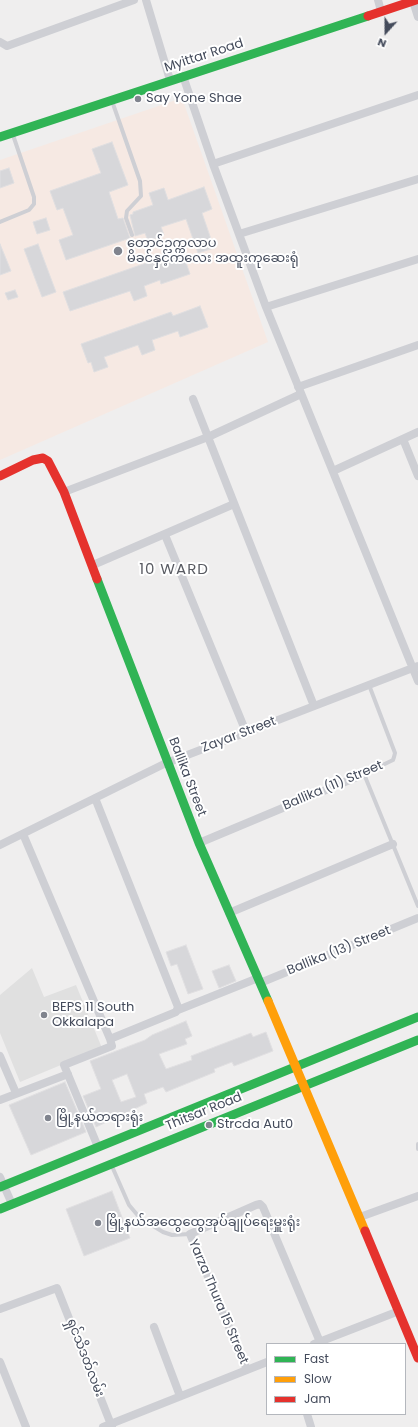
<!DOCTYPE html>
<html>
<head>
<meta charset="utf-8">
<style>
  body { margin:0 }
  #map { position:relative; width:418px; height:1427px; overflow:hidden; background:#efeeee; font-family:Poppins,sans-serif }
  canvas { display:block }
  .legend { position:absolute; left:266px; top:1343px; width:140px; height:72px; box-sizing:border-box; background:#fff; border:1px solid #b4b7bd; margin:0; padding:5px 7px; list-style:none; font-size:12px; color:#444b5b }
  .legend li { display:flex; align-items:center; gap:8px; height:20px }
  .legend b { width:20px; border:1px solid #b4b7bd }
  .north { position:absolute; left:366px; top:12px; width:40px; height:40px; -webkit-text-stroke:3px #fff; paint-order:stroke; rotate:201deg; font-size:11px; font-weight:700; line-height:16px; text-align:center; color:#444b5b }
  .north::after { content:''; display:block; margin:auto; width:14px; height:18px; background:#444b5b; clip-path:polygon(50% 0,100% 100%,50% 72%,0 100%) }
</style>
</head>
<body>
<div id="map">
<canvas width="418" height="1427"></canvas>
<ul class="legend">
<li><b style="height:5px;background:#30b455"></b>Fast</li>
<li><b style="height:5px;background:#ff9f0a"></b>Slow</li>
<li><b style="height:5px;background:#e5322d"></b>Jam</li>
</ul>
<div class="north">N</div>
</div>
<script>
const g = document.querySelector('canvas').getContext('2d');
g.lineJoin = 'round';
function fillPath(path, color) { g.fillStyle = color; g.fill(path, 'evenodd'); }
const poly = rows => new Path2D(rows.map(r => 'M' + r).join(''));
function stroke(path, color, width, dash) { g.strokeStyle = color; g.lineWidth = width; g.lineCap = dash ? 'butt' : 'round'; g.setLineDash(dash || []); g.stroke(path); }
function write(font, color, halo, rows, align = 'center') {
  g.font = font + ' Poppins,"Noto Sans Myanmar",sans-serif'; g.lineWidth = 4; g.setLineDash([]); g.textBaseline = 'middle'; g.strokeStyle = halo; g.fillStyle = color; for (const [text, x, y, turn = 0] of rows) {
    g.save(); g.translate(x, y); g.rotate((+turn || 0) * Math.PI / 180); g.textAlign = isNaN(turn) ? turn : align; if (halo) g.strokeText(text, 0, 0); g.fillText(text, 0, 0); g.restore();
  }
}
fillPath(poly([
  [32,968,44,997,76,985,102,1048,20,1082,0,1033,0,995]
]), '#e0e0e0');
fillPath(poly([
  [182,98,268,342,0,460,0,160]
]), '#f6e9e3');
const building = poly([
  [112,142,128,185,109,192,118,219,123,218,130,238,66,260,59,240,73,235,63,208,57,210,50,191,101,173,92,149,112,142],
  [9,168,14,183,0,188,0,171,9,168],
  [204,187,212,209,202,213,214,248,198,253,186,219,161,227,164,235,148,241,145,233,135,236,130,215,133,214,133,212,153,205,149,193,164,188,168,200,204,187],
  [46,218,50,230,37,234,33,222,46,218],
  [0,244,11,271,0,275,0,244],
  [38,244,56,292,42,297,24,249,38,244],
  [183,254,190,274,161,284,160,280,144,286,147,296,134,301,130,291,70,311,63,292,152,261,154,264,183,254],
  [15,290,18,297,8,300,5,293,15,290],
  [200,306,208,327,180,337,178,331,152,340,155,350,142,355,138,345,104,357,108,367,94,372,91,362,88,363,81,344,171,312,173,316,200,306],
  [186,945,203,989,188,994,177,964,171,966,166,952,186,945],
  [229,965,236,981,219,988,212,971,229,965],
  [186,1021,192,1036,185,1039,187,1044,159,1054,166,1069,192,1060,191,1056,251,1033,253,1037,266,1032,273,1051,234,1066,232,1062,214,1069,215,1072,166,1092,163,1087,144,1094,147,1103,96,1127,83,1096,101,1089,90,1061,145,1040,152,1035,186,1021],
  [127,1074,136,1097,121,1102,112,1080,127,1074],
  [65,1082,86,1132,31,1155,9,1105,65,1082],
  [112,1191,130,1238,84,1256,66,1209,112,1191]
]);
fillPath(building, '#d7d7da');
stroke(building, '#e0dfe1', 1);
stroke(poly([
  [112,101,140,181,141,196,127,211,126,218,132,235],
  [0,222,29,210,34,204,34,197,13,135],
  [369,685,395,753,394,757,393,760,364,774,418,906],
  [418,1144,418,1149],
  [111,1164,129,1205,140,1218,163,1232,172,1235,190,1234]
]), '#cecfd4', 4);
stroke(poly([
  [146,0,170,80],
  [378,0,381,11],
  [413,1,418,17],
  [0,42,7,46,134,0],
  [183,76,213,164,266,307,418,681],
  [213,164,418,95],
  [239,234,418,179],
  [266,307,418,259],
  [298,387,418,345],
  [193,399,314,706],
  [403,439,418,476],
  [333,471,418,432],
  [64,492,208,437,301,394],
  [165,535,246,732],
  [93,565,234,504],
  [23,834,110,1039,176,1012,178,1007,95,798],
  [199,843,364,774],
  [0,845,164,764,418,666],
  [229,913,393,844],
  [260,983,418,918],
  [178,1010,258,978],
  [0,1056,16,1093],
  [0,1100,68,1074],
  [98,1147,64,1065,112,1046,110,1039],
  [0,1177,12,1204],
  [360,1217,418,1196],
  [0,1309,57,1288,112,1427],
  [154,1327,180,1396],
  [314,1344,399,1311],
  [0,1362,26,1427],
  [247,1370,190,1234,256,1205,260,1204,263,1207,320,1342],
  [307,1414,311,1427],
  [103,1427,267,1362]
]), '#cecfd4', 8);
stroke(poly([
  [0,137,368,16],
  [97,579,199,843,268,1001],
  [0,1187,418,1017],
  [0,1209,418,1040]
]), '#30b455', 9);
stroke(poly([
  [268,1001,365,1231]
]), '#ff9f0a', 9);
stroke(poly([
  [368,16,416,0],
  [0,476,33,460,43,458,48,461,64,492,97,579],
  [365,1231,418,1358]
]), '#e5322d', 9);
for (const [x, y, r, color] of [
  [138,99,4,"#80848e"],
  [118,251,5,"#80848e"],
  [44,1015,4,"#80848e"],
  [48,1118,4,"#80848e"],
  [209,1125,4,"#80848e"],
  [98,1223,4,"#80848e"]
]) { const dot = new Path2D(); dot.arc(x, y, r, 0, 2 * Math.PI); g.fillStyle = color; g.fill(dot); stroke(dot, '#fff', 1.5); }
write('13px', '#444b5b', '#fff', [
  ["Myittar Road",204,56,-18],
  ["Zayar Street",239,735,-21],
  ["Ballika Street",187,777,69],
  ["Ballika (11) Street",333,786,-23],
  ["Ballika (13) Street",339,951,-22],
  ["Thitsar Road",204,1112,-22],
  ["Yarza Thura 15 Street",218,1302,67],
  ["ရှင်သိဒတ်လမ်း",85,1358,69]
]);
write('13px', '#444b5b', '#fff', [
  ["Say Yone Shae",146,99],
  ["တောင်ဥက္ကလာပ",127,244],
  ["မိခင်နှင့်ကလေး အထူးကုဆေးရုံ",127,259],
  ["BEPS 11 South",52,1008],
  ["Okkalapa",52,1023],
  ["မြို့နယ်တရားရုံး",56,1118],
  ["Strcda Aut0",217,1125],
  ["မြို့နယ်အထွေထွေအုပ်ချုပ်ရေးမှူးရုံး",106,1223]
], 'left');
g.letterSpacing = '1px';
write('15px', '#595b62', '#fff', [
  ["10 WARD",174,570]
]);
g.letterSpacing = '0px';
</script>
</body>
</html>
